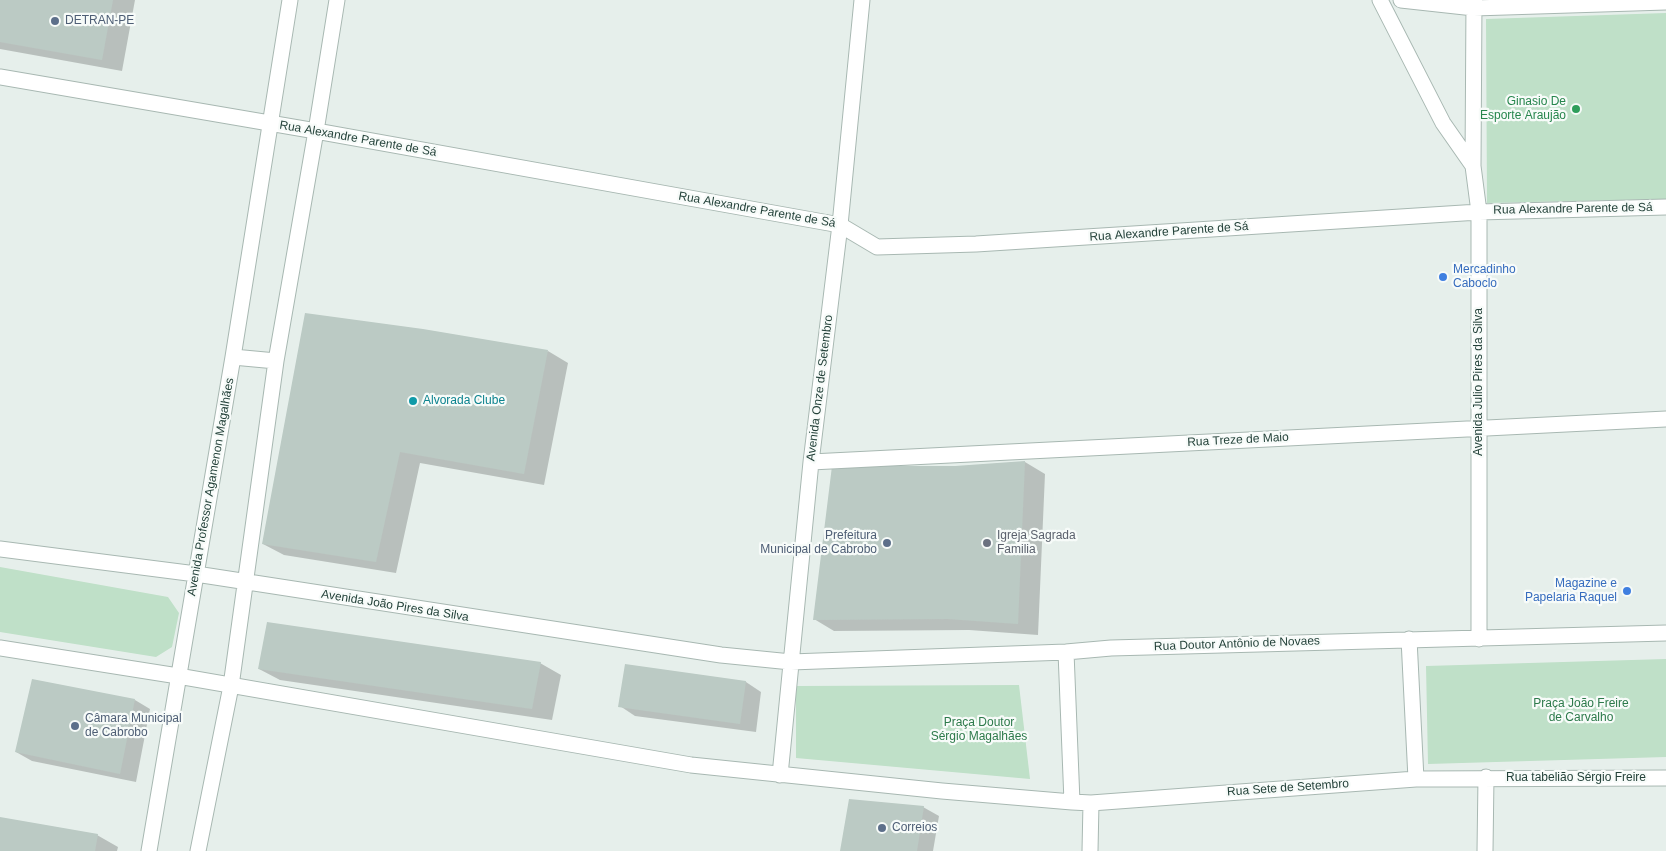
<!DOCTYPE html>
<html>
<head>
<meta charset="utf-8">
<style>
  body { margin:0 }
  canvas { display:block; background:#e6efeb }
</style>
</head>
<body>
<canvas width="1666" height="851"></canvas>
<script>
const g = document.querySelector('canvas').getContext('2d');
g.lineJoin = 'round';
function fillPath(path, color) { g.fillStyle = color; g.fill(path, 'evenodd'); }
const poly = rows => new Path2D(rows.map(r => 'M' + r).join(''));
function stroke(path, color, width, dash) { g.strokeStyle = color; g.lineWidth = width; g.lineCap = dash ? 'butt' : 'round'; g.setLineDash(dash || []); g.stroke(path); }
function write(font, color, halo, rows, align = 'center') {
  g.font = font + ' Helvetica,sans-serif'; g.lineWidth = 4.5; g.setLineDash([]); g.textBaseline = 'middle'; g.strokeStyle = halo; g.fillStyle = color; for (const [text, x, y, turn = 0] of rows) {
    g.save(); g.translate(x, y); g.rotate((+turn || 0) * Math.PI / 180); g.textAlign = isNaN(turn) ? turn : align; if (halo) g.strokeText(text, 0, 0); g.fillText(text, 0, 0); g.restore();
  }
}
fillPath(poly([
  [1666,13,1666,199,1487,203,1486,19],
  [0,567,168,597,179,613,172,647,156,657,0,632],
  [1666,659,1666,757,1428,764,1426,666],
  [1019,685,1030,779,796,758,796,686]
]), '#bfe0c8');
fillPath(poly([
  [0,0,135,0,122,71,0,49],
  [548,351,568,363,544,485,420,463,396,573,284,555,263,544],
  [1025,462,1045,474,1038,635,969,630,834,631,814,619],
  [540,663,561,675,552,720,280,680,259,669],
  [626,666,746,682,761,692,756,732,635,716,620,706],
  [135,700,150,709,136,782,32,761,16,752],
  [923,807,939,816,933,851,841,851],
  [0,819,97,835,118,847,117,851,0,851]
]), '#0003');
fillPath(poly([
  [0,0,113,0,102,60,0,42],
  [305,313,423,329,548,350,524,474,400,452,376,562,262,544],
  [1025,461,1018,624,948,619,813,620,832,466,955,466],
  [267,622,541,662,532,709,258,669],
  [625,664,746,681,740,724,618,707],
  [32,679,135,699,120,774,15,752],
  [849,799,924,806,917,851,840,851],
  [0,817,98,834,95,851,0,851]
]), '#bbcac4');
const minor = poly([
  [1380,0,1443,123,1473,166,1479,212,1479,639],
  [1401,0,1474,8,1666,2],
  [0,77,316,131,840,225,877,247,976,244,1479,212,1666,207],
  [1473,166,1474,0],
  [233,357,276,361],
  [811,462,1666,419],
  [0,549,196,574,721,655,791,662,1066,652,1111,648,1666,633],
  [1409,639,1416,779],
  [0,648,178,676,691,765,942,791,1072,802,1091,803,1416,779,1666,778],
  [1066,652,1072,802],
  [780,775,811,462,840,225,862,0],
  [149,851,233,357,290,0],
  [198,851,231,686,276,361,316,131,337,0],
  [1090,851,1091,803],
  [1485,851,1486,777]
]);
stroke(minor, '#a8b8b2', 17);
stroke(minor, '#fff', 15);
for (const [x, y, r, color] of [
  [55,21,5,"#5c6f8a"],
  [1576,109,5,"#2e9e5b"],
  [1443,277,5,"#3f7fe0"],
  [413,401,5,"#0f9aa8"],
  [887,543,5,"#5c6f8a"],
  [987,543,5,"#6b7280"],
  [1627,591,5,"#3f7fe0"],
  [75,726,5,"#5c6f8a"],
  [882,828,5,"#5c6f8a"]
]) { const dot = new Path2D(); dot.arc(x, y, r, 0, 2 * Math.PI); g.fillStyle = color; g.fill(dot); stroke(dot, '#f7fbf9', 2); }
write('12px', '#4e5e75', '#f7fbf9', [
  ["DETRAN-PE",65,21],
  ["Prefeitura",877,536,"right"],
  ["Municipal de Cabrobo",877,550,"right"],
  ["Câmara Municipal",85,719],
  ["de Cabrobo",85,733],
  ["Correios",892,828]
], 'left');
write('12px', '#27864d', '#f7fbf9', [
  ["Ginasio De",1566,102],
  ["Esporte Araujão",1566,116]
], 'right');
write('12px', '#24423a', '#f7fbf9', [
  ["Rua Alexandre Parente de Sá",358,139,10],
  ["Rua Alexandre Parente de Sá",1573,209,-1],
  ["Rua Alexandre Parente de Sá",757,210,10],
  ["Rua Alexandre Parente de Sá",1169,232,-4],
  ["Avenida Julio Pires da Silva",1479,382,-90],
  ["Avenida Onze de Setembro",820,388,-83],
  ["Rua Treze de Maio",1238,440,-3],
  ["Avenida Professor Agamenon Magalhães",211,487,-80],
  ["Avenida João Pires da Silva",395,606,9],
  ["Rua Doutor Antônio de Novaes",1237,644,-2],
  ["Rua tabelião Sérgio Freire",1576,778],
  ["Rua Sete de Setembro",1288,788,-4]
]);
write('12px', '#366cbe', '#f7fbf9', [
  ["Mercadinho",1453,270],
  ["Caboclo",1453,284],
  ["Magazine e",1617,584,"right"],
  ["Papelaria Raquel",1617,598,"right"]
], 'left');
write('12px', '#0d838f', '#f7fbf9', [
  ["Alvorada Clube",423,401]
], 'left');
write('12px', '#5b616d', '#f7fbf9', [
  ["Igreja Sagrada",997,536],
  ["Familia",997,550]
], 'left');
write('12px', '#2d7a4b', '#f7fbf9', [
  ["Praça João Freire",1581,704],
  ["de Carvalho",1581,718],
  ["Praça Doutor",979,723],
  ["Sérgio Magalhães",979,737]
]);
</script>
</body>
</html>
